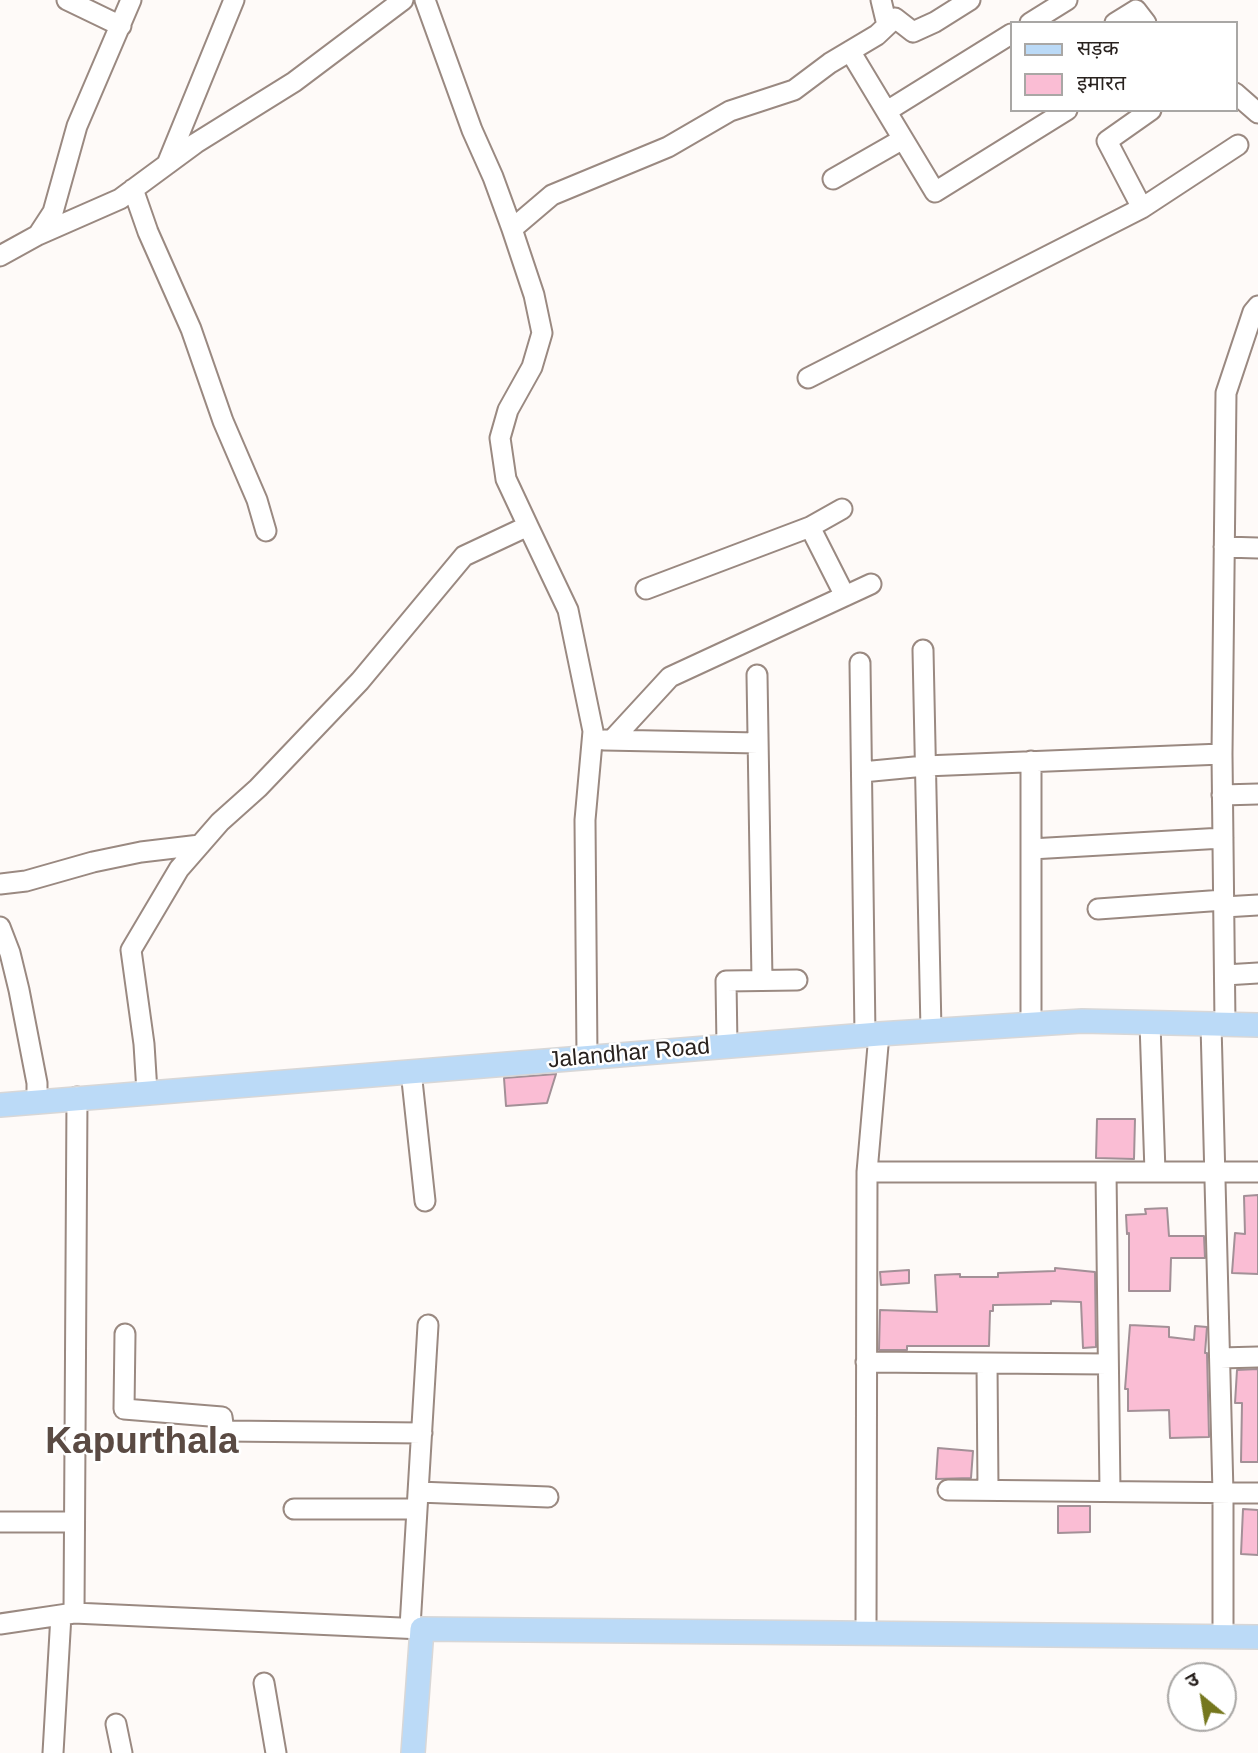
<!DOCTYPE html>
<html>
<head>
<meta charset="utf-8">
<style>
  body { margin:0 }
  #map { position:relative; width:1258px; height:1753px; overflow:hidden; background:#fefaf8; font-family:Helvetica,"Noto Sans Devanagari",sans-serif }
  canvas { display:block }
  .legend { position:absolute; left:1010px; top:21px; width:228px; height:91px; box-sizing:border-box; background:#fff; border:2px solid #a9a7a5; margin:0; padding:9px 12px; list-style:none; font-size:21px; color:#29221f }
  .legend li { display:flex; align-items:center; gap:14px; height:35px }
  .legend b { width:35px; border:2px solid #a9a7a5 }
  .north { position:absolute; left:1167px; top:1662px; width:70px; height:70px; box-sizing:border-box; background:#fff; border:2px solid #a9a7a5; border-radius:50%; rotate:330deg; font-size:19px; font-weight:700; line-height:28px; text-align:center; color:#29221f }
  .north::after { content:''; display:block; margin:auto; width:24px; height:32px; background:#75771e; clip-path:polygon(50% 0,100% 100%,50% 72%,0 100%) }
</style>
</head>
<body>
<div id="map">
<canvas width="1258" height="1753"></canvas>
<ul class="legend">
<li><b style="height:9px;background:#bbdaf7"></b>सड़क</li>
<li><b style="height:19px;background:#fabdd4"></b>इमारत</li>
</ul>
<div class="north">उ</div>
</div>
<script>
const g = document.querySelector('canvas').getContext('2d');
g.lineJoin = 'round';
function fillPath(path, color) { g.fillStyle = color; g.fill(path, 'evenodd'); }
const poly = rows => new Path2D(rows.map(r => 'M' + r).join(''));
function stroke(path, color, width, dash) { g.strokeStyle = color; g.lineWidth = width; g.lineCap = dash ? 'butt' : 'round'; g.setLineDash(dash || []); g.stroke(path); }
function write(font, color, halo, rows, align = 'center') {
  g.font = font + ' Helvetica,sans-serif'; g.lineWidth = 5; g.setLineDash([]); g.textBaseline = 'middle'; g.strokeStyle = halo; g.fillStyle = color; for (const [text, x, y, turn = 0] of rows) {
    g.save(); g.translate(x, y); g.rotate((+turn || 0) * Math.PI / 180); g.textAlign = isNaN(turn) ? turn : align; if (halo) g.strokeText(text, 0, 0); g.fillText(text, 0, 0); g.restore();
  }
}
const building = poly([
  [556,1074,547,1103,506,1106,504,1078,556,1074],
  [1097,1119,1135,1119,1134,1159,1096,1158,1097,1119],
  [1258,1195,1258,1274,1232,1273,1235,1233,1245,1234,1244,1196,1258,1195],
  [1167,1208,1169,1236,1204,1236,1205,1258,1171,1258,1170,1291,1129,1291,1129,1233,1127,1234,1126,1215,1146,1214,1145,1209,1167,1208],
  [1055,1268,1095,1272,1096,1347,1083,1348,1081,1302,1051,1301,1051,1304,993,1305,993,1311,990,1311,989,1346,907,1346,907,1350,879,1350,880,1310,937,1312,935,1275,960,1274,960,1277,998,1277,998,1273,1055,1271,1055,1268],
  [909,1270,909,1283,881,1285,880,1272,909,1270],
  [1130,1325,1169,1327,1169,1337,1194,1340,1195,1326,1207,1327,1205,1353,1207,1353,1209,1437,1170,1438,1169,1410,1128,1411,1128,1389,1125,1389,1130,1325],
  [1258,1369,1258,1462,1241,1462,1242,1403,1235,1403,1237,1370,1258,1369],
  [938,1448,973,1451,971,1478,936,1479,938,1448],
  [1058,1506,1090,1506,1090,1532,1058,1533,1058,1506],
  [1243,1509,1258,1510,1258,1555,1241,1554,1243,1509]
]);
fillPath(building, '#fabdd4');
stroke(building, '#a39097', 2);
const minor = poly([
  [67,0,121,26],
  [425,0,472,130,493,177,512,229,534,295,542,333,532,367,508,410,500,438,506,479,528,526],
  [881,0,887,25],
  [1030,23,1067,0],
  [1115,23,1136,10,1146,23],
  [850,51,935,192,1067,110],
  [1235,93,1258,113],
  [1151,110,1107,141,1142,208,1238,145],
  [887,111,1011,34],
  [167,164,234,0],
  [833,179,903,139],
  [133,189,148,232,191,329,223,421,257,500,266,531],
  [512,229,552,195,668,147,730,111,794,90,830,63,877,35,895,18,913,32,935,22,970,0],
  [38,235,120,199,196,143,294,82,403,0],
  [0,256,38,235,53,212,77,126,131,0],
  [808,378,1142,208],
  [810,527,845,596],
  [1224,547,1258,548],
  [646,589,810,527,842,509],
  [923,650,931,1030],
  [860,663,865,1035],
  [757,675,762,980],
  [604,740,758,743],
  [612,740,670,677,871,584],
  [862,772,925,766,1222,754],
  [1222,795,1258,794],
  [1031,849,1223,838],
  [0,884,26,881,93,862,141,852,200,845],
  [1224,907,1258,905],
  [1098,909,1224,900],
  [0,927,10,953,19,990,37,1083,37,1101],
  [1225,975,1258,973],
  [1150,1023,1155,1172],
  [1031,1024,1031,761],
  [1211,1024,1223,1493,1223,1636],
  [1225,1024,1222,754,1226,393,1253,312,1258,306],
  [727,1046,726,981,797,980],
  [411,1071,425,1201],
  [147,1092,144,1044,131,950,179,869,220,822,258,788,360,681,464,556,528,526,568,610,593,731,585,820,587,1057],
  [867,1172,1258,1172],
  [1106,1172,1110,1491],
  [125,1334,124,1409,222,1417,224,1431,422,1433],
  [1220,1358,1258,1357],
  [866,1362,1108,1364],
  [987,1363,988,1490],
  [948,1490,1258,1493],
  [418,1492,548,1497],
  [294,1509,417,1509],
  [0,1522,74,1522],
  [74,1613,77,1097],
  [0,1624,74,1613,422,1629],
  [410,1627,428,1325],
  [866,1631,867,1172,879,1034],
  [264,1683,276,1753],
  [116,1724,122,1753],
  [53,1753,61,1615]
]);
const major = poly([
  [0,1105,879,1034,1082,1021,1258,1025],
  [413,1753,422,1629,1258,1637]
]);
stroke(minor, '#9a8981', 23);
stroke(major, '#d8d7d7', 26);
stroke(minor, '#fff', 19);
stroke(major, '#bbdaf7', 23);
write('23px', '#29221f', '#fff', [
  ["Jalandhar Road",629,1054,-5]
]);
write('bold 37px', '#5a4a43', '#fff', [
  ["Kapurthala",142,1443]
]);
</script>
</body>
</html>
